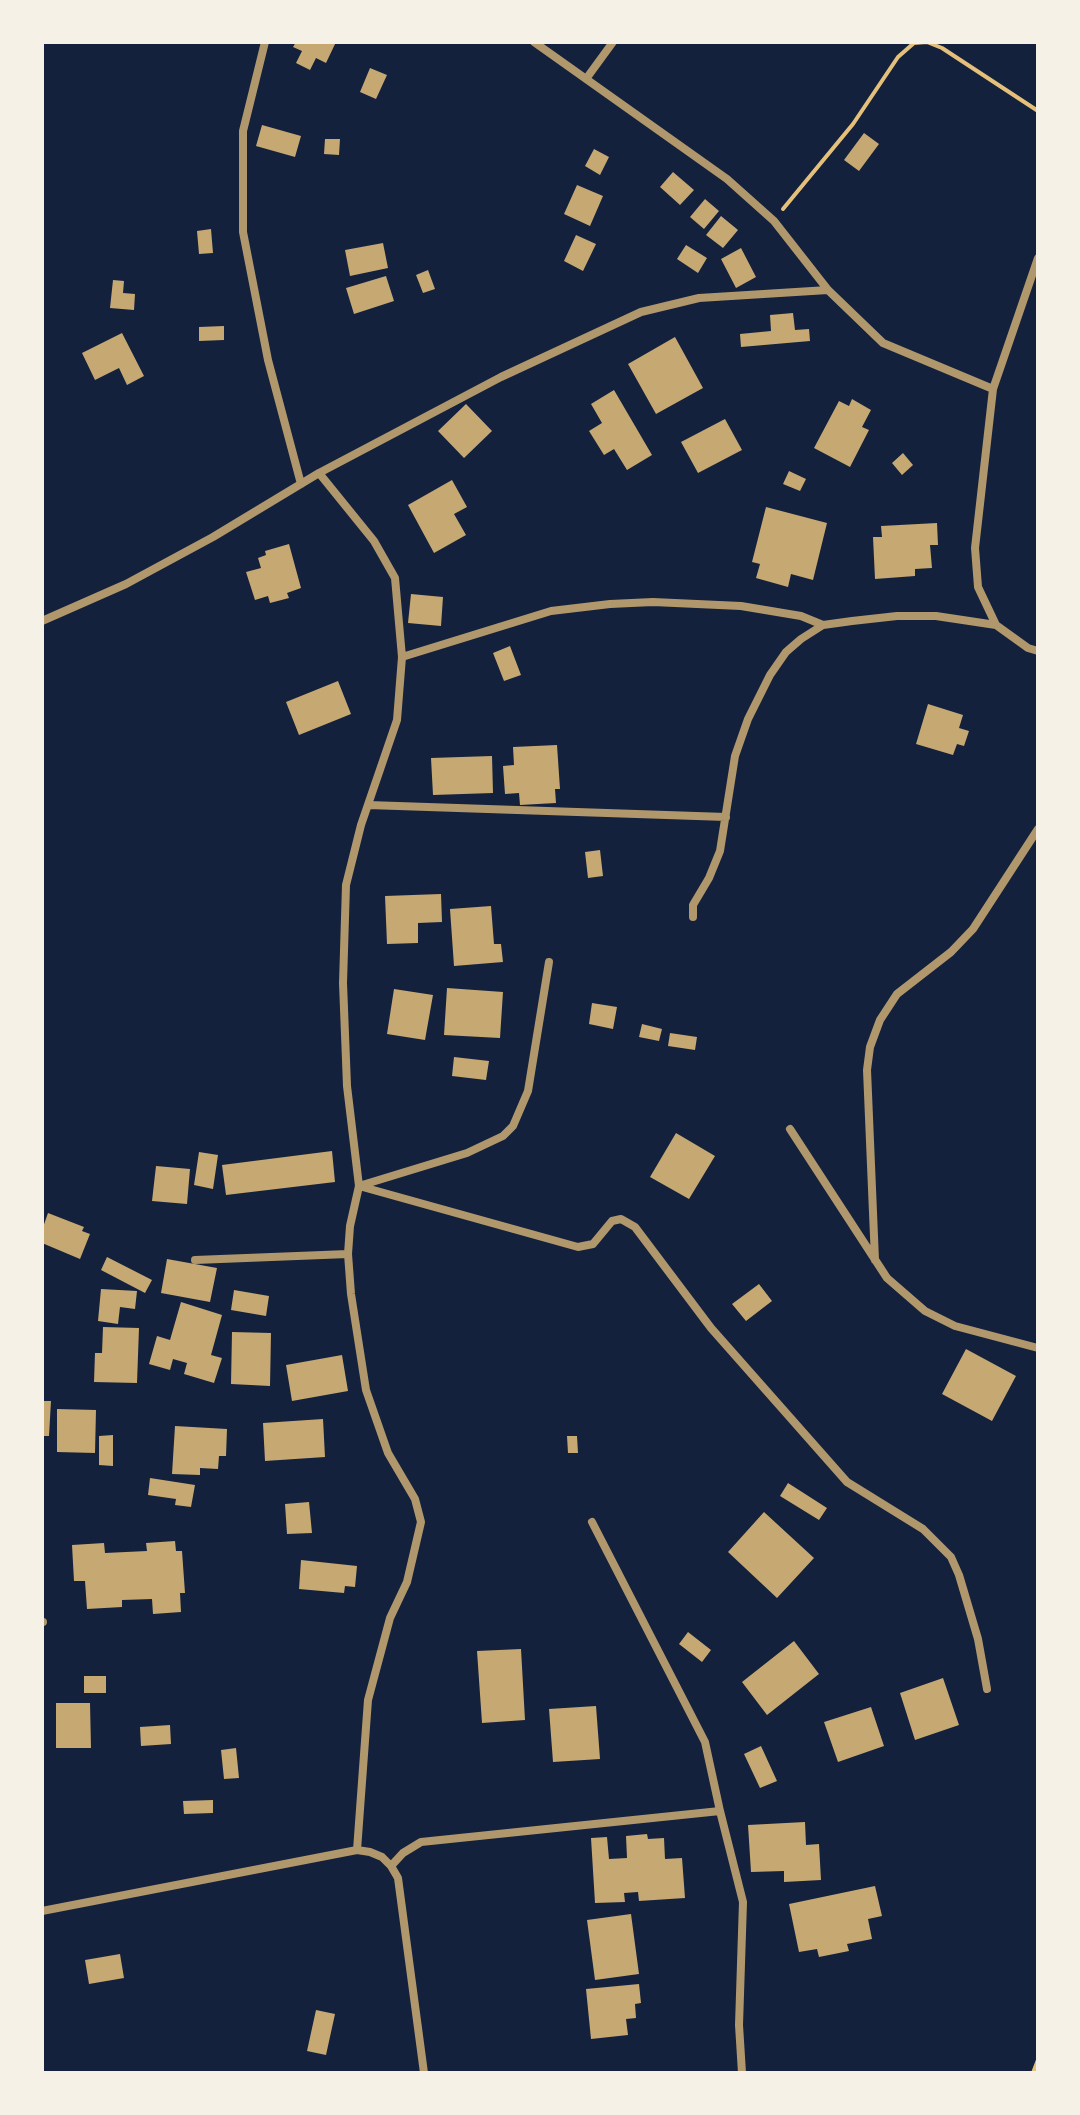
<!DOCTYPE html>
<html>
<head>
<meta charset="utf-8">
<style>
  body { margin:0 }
  #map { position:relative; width:1080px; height:2115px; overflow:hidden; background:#14213d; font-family:Barlow,sans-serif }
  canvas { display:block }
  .frame { position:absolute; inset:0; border:44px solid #f6f1e7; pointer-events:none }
</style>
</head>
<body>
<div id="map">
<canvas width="1080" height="2115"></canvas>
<div class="frame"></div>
</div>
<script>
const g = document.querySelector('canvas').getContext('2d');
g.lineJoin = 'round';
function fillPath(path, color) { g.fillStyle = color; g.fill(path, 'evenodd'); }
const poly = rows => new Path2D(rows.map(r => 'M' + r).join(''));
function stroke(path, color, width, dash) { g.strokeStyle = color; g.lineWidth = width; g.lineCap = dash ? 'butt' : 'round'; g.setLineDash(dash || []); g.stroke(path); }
fillPath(poly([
  [296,42,336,42,326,63,316,58,310,70,296,63,302,51,293,47],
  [370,68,387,75,376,99,360,92],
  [262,125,301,136,295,157,256,146],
  [864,133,879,144,859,171,844,160],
  [325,139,340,139,339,155,324,154],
  [594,149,609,157,600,175,585,166],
  [673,172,694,190,680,205,660,187],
  [577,185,603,196,590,226,564,214],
  [705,199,719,211,704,229,690,217],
  [721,216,738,230,723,248,706,235],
  [211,229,213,253,199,254,197,231],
  [576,235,596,244,583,271,564,261],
  [383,243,388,268,350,276,345,250],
  [686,245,707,258,698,273,677,259],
  [741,248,756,277,736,288,721,259],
  [428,270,435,289,423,293,416,275],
  [386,276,394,301,354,314,346,288],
  [113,280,124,281,123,293,135,294,134,310,110,308],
  [793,313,795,330,809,329,810,341,741,347,740,334,771,331,770,315],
  [224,326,224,340,199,341,199,327],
  [122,333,144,376,127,385,119,368,95,380,82,353],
  [675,337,703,388,656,414,628,364],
  [614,390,652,455,627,470,614,449,604,455,589,431,602,423,591,404],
  [852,399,871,410,862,427,869,430,850,467,814,448,839,401,849,406],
  [466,404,492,431,464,458,438,431],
  [725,419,742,450,698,473,681,442],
  [903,453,913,465,902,475,892,463],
  [789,471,806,479,800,491,783,484],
  [452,480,467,507,454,514,466,535,434,553,408,505],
  [766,507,827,523,813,580,791,574,788,587,756,578,760,564,752,562],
  [937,523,938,545,930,545,932,568,915,569,915,576,875,579,873,537,882,537,881,526],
  [289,544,301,588,287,593,289,598,270,603,268,596,255,600,246,572,261,568,258,558,266,555,265,551],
  [411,594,443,597,441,626,408,623],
  [510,646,521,675,504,681,493,653],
  [338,681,351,714,299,735,286,702],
  [928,704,963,715,959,728,969,731,964,746,957,744,953,755,916,744],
  [557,745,560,789,555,789,556,803,520,805,519,793,505,794,503,766,514,765,513,747],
  [492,756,493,793,433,795,431,758],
  [600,850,603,876,588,878,585,852],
  [441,894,442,922,418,923,418,943,387,944,385,896],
  [491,906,494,944,501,944,503,962,454,966,450,909],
  [447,988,503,992,500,1038,444,1035],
  [394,989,433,995,425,1040,387,1034],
  [592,1003,617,1007,613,1029,589,1024],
  [642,1024,662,1029,659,1041,639,1037],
  [670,1033,697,1037,695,1050,668,1046],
  [454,1057,489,1061,486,1080,452,1076],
  [676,1133,715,1156,689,1199,650,1177],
  [332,1151,335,1182,226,1195,222,1165],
  [199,1152,218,1155,213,1189,194,1185],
  [156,1166,190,1169,187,1204,152,1201],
  [48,1213,84,1227,82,1231,90,1234,80,1259,42,1243,42,1230],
  [107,1257,152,1280,145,1293,101,1270],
  [167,1259,217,1268,210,1302,161,1293],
  [759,1284,772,1301,746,1321,732,1304],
  [101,1289,137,1291,135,1309,120,1307,118,1324,98,1321],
  [234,1290,269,1296,266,1316,231,1310],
  [181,1302,222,1315,211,1355,222,1358,214,1383,184,1374,187,1363,173,1359,170,1370,149,1364,157,1336,170,1340],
  [103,1327,139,1328,137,1383,94,1382,95,1353,102,1353],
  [232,1332,271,1333,270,1386,231,1384],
  [966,1349,1016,1376,992,1421,942,1394],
  [342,1355,348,1391,292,1401,286,1365],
  [42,1401,51,1401,49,1436,42,1436],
  [57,1409,96,1410,95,1453,57,1452],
  [323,1419,325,1457,265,1461,263,1423],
  [175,1426,227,1429,226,1456,219,1456,218,1469,200,1468,200,1475,172,1474],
  [113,1435,113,1466,99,1465,99,1436],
  [567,1436,577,1436,578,1453,568,1453],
  [150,1478,195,1485,191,1507,175,1505,176,1499,148,1495],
  [788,1483,827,1508,819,1520,780,1496],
  [309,1502,312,1533,287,1534,285,1504],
  [764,1512,814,1558,777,1598,728,1552],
  [175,1541,176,1551,182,1551,185,1593,180,1593,181,1612,153,1614,152,1599,122,1600,122,1607,87,1609,85,1581,74,1581,72,1545,104,1543,105,1553,147,1551,146,1543],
  [301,1560,357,1566,355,1587,345,1586,344,1593,299,1589],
  [688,1632,711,1650,702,1662,679,1644],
  [794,1641,819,1674,767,1715,742,1682],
  [521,1649,525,1720,482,1723,477,1651],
  [84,1676,106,1676,106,1693,84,1693],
  [943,1678,959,1725,915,1740,900,1693],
  [56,1703,90,1703,91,1748,56,1748],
  [596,1706,600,1759,553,1762,549,1709],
  [871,1707,884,1746,838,1762,824,1722],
  [170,1725,171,1744,141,1746,140,1727],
  [761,1746,777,1781,760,1788,744,1754],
  [236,1748,239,1778,224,1779,221,1750],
  [213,1800,213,1813,184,1814,183,1801],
  [805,1822,806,1845,819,1844,821,1880,784,1882,784,1871,751,1872,748,1825],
  [647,1834,648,1839,664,1838,665,1859,682,1858,685,1898,639,1901,638,1892,624,1893,625,1902,595,1903,591,1838,607,1837,609,1859,627,1858,626,1836],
  [875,1886,882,1916,868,1919,872,1939,847,1944,849,1951,819,1957,817,1949,799,1952,789,1904],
  [631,1914,639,1974,595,1980,587,1920],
  [120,1954,124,1978,89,1984,85,1960],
  [639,1984,641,2003,635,2004,636,2018,626,2019,628,2035,591,2039,586,1989],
  [316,2010,335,2014,326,2055,307,2051]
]), '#c6a872');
stroke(poly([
  [783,209,853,124,898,57,914,43,927,42,942,48,1038,111],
  [1033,2073,1038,2060]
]), '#e5c07b', 4);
stroke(poly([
  [265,42,243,131,243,232,268,360,301,484],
  [534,42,727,179,774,221,828,290,883,343,993,389],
  [586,79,613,42],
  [1038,258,993,389,975,548,978,587,996,625,1028,648,1038,651],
  [319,473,374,541,395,578,402,657,397,720,361,825,346,885,343,983,347,1086,359,1186,350,1226,348,1254,351,1294,366,1390,388,1453,415,1499,421,1522,407,1582,390,1618,368,1700,357,1850],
  [42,621,126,584,213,537,319,473,501,377,641,312,699,298,828,290],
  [402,657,551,611,610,604,653,602,741,606,801,616,823,625],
  [368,805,726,817],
  [693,917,693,905,709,878,720,851,735,756,748,719,770,675,786,652,801,639,823,625,852,621,897,616,936,616,996,625],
  [790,1129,887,1278,925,1311,955,1326,1038,1348],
  [359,1186,578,1247,593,1244,612,1221,621,1219,635,1227,711,1328,847,1482,923,1529,951,1557,959,1575,978,1639,987,1689],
  [359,1186,467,1153,503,1136,513,1126,528,1091,549,962],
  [195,1260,348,1254],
  [875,1260,867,1070,870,1047,880,1020,897,994,951,952,973,929,1038,829],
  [592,1522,705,1742,720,1811],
  [42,1622,43,1622],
  [391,1866,403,1853,421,1842,720,1811,743,1902,739,2025,742,2073],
  [42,1911,357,1850,370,1852,382,1857,391,1866,398,1878,424,2073]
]), '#b1986c', 8);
</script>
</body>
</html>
